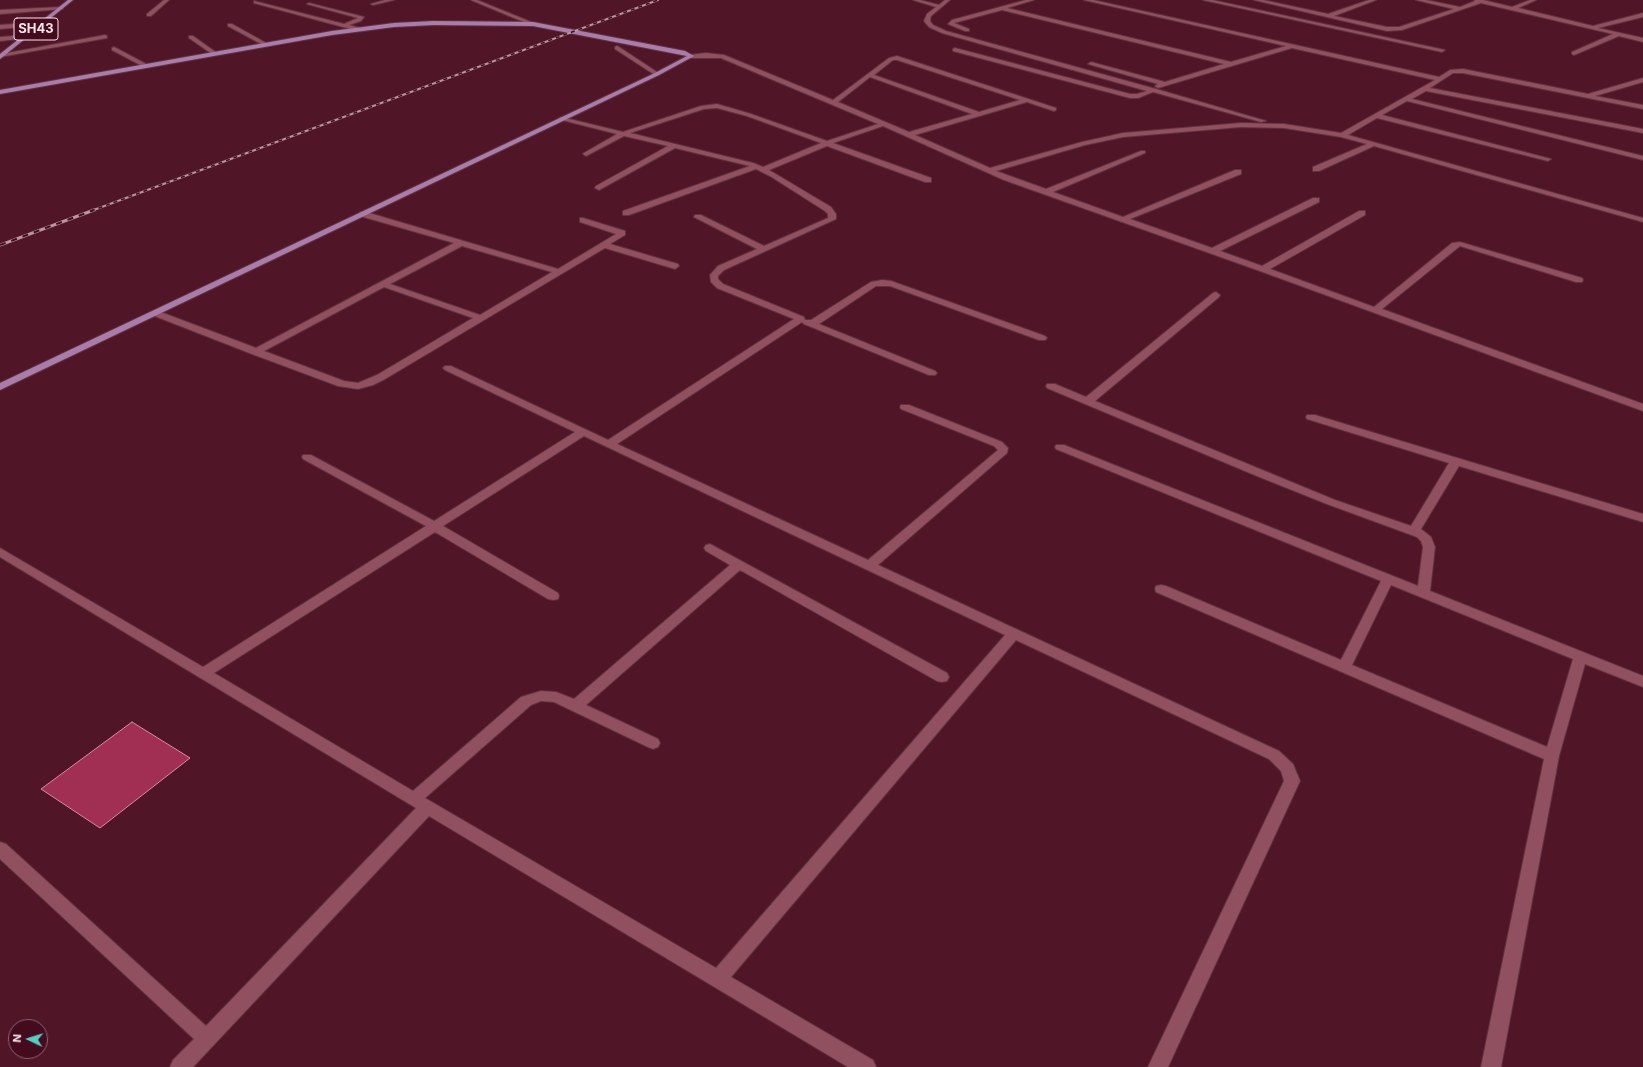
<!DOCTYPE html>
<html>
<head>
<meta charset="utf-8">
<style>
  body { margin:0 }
  #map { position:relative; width:1643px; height:1067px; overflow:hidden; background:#501627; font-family:Inter,sans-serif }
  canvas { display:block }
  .north { position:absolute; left:8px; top:1019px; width:40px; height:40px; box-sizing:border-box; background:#440a1e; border:1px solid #8e6270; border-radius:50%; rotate:274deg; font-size:11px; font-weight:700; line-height:16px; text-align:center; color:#fde6ea }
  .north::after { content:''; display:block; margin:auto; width:14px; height:18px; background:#57cec1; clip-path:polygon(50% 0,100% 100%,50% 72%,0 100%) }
</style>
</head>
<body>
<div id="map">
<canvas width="1643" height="1067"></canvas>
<div class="north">N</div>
</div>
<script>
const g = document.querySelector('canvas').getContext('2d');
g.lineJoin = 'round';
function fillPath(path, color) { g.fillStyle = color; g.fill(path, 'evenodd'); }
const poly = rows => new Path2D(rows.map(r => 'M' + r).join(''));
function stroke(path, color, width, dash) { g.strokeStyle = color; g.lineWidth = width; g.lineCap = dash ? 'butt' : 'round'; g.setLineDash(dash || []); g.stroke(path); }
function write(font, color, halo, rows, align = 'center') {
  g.font = font + ' Inter,sans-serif'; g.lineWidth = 4; g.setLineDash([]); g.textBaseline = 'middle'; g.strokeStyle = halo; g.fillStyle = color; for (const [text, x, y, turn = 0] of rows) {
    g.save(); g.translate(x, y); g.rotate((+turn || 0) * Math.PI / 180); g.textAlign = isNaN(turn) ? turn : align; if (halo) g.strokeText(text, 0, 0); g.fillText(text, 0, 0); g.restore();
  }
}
const building = poly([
  [132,722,190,758,100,828,41,789,132,722]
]);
fillPath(building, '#a12e53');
stroke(building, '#d58e9d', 1);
const minor = poly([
  [164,0,169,0,151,16,147,16,147,14,164,0],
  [385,0,394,0,373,5,371,4,385,0],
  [471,0,477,0,536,24,531,25,471,0],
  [913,0,920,0,939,5,945,0,950,0,931,16,930,21,933,25,946,31,1156,89,1266,121,1261,122,1153,92,1138,98,1130,98,953,51,953,49,955,48,1130,94,1137,94,1147,91,942,33,929,27,924,21,927,14,936,7,913,0],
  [1026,0,1034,0,1007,8,1231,62,1286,46,1084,0,1093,0,1439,77,1450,70,1463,69,1588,94,1643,78,1643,82,1595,96,1643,105,1643,109,1463,73,1453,73,1430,88,1643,129,1643,133,1426,91,1412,99,1643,156,1643,160,1407,101,1382,115,1551,159,1548,161,1377,118,1348,135,1643,218,1643,222,1374,146,1319,171,1313,171,1313,167,1367,144,1341,137,1284,128,1241,127,1123,137,1085,145,996,171,1046,189,1141,151,1145,151,1145,153,1053,192,1123,217,1235,170,1241,170,1241,174,1130,219,1212,248,1313,198,1319,198,1319,202,1220,251,1262,266,1359,211,1365,211,1365,215,1270,269,1374,307,1452,243,1460,242,1582,278,1583,280,1582,282,1576,282,1460,246,1382,309,1643,404,1643,411,1260,271,1004,180,883,126,833,143,931,178,931,182,925,182,827,146,769,170,831,207,836,214,836,219,724,270,718,276,718,279,723,284,804,317,805,320,811,320,871,282,882,280,891,281,1045,336,1047,338,1045,340,1039,340,890,286,876,286,819,324,935,371,937,373,935,375,929,375,804,324,802,322,617,444,868,560,998,450,994,446,901,409,900,407,901,405,909,405,1002,442,1008,448,1007,453,878,565,1279,751,1293,764,1300,781,1168,1067,1148,1067,1284,781,1281,771,1269,759,1016,640,731,977,873,1060,876,1067,848,1067,429,816,193,1067,170,1067,173,1060,194,1039,0,859,0,842,6,844,206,1026,416,808,0,557,0,548,203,667,426,526,303,459,302,457,303,455,311,455,434,521,575,432,445,370,443,368,445,366,451,366,608,440,794,319,717,288,711,282,710,275,718,266,757,249,694,217,695,215,701,215,764,246,828,218,828,214,825,211,770,176,756,169,629,215,623,215,623,211,750,166,675,148,599,190,595,188,596,186,668,146,624,136,586,156,583,154,584,153,617,134,558,119,561,117,623,132,701,106,717,104,751,114,827,141,878,124,721,58,691,58,689,57,689,55,706,53,724,55,833,100,889,58,897,56,1056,108,1056,110,1054,111,1027,102,915,135,990,168,1082,142,1123,133,1241,123,1284,124,1341,133,1435,80,1292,48,1158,88,1155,86,1158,84,1088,64,1091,62,1165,82,1224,64,1002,10,954,23,969,29,969,31,965,31,948,24,952,20,1026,0],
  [893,60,897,60,1020,100,979,112,874,75,893,60],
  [870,77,972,114,909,132,838,102,870,77],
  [717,108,747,116,821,143,763,167,753,163,630,133,704,109,717,108],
  [584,436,1005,635,716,968,425,798,531,705,541,701,554,702,648,747,653,749,658,747,660,743,658,739,586,705,740,570,937,681,942,682,947,681,949,677,947,673,710,544,706,545,704,548,706,551,730,565,574,699,556,692,541,691,521,697,413,791,214,673,435,532,548,599,553,600,558,599,559,596,558,593,443,526,584,436],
  [1203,0,1212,0,1445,50,1442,52,1203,0],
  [1254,0,1263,0,1328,14,1369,0,1376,0,1334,16,1387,27,1399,27,1454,9,1416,0,1426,0,1460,7,1475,1,1474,0,1483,0,1512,7,1530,0,1536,0,1518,8,1593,26,1643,13,1643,17,1598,28,1643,38,1643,42,1619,36,1574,55,1572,54,1572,52,1613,34,1481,3,1402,30,1387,31,1254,0],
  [254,1,344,24,358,18,307,4,309,3,364,17,361,21,349,25,360,28,360,30,358,31,254,3,254,1],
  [61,7,63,7,63,9,0,14,0,10,61,7],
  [42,22,45,24,44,25,0,29,0,25,42,22],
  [228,24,232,24,268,44,263,45,228,26,228,24],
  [26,35,28,36,28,38,0,41,0,37,26,35],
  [105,35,107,36,107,38,0,57,0,55,2,54,105,35],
  [189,36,193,36,217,53,212,54,189,38,189,36],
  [617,46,619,47,660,74,655,75,615,49,615,47,617,46],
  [114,47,148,65,149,66,144,67,112,50,112,48,114,47],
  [360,212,366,212,558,269,616,234,580,222,580,218,583,218,625,231,625,235,610,244,678,264,679,266,675,269,605,248,385,379,373,385,358,389,338,386,252,354,152,315,150,313,155,310,158,311,256,348,454,243,360,216,360,212],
  [462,246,552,272,480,315,390,284,462,246],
  [384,287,473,318,377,375,358,383,344,381,264,351,384,287],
  [1216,292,1220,295,1219,297,1095,401,1335,500,1411,526,1449,463,1307,419,1306,417,1307,415,1315,415,1643,514,1643,522,1459,466,1421,529,1431,537,1435,547,1430,591,1643,676,1643,687,1585,664,1559,756,1501,1067,1481,1067,1544,759,1156,592,1155,589,1156,586,1161,585,1166,586,1341,660,1381,581,1056,449,1055,447,1056,445,1064,445,1418,586,1423,547,1421,541,1417,537,1327,504,1257,476,1047,388,1046,386,1047,384,1055,384,1086,397,1213,293,1216,292],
  [1391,585,1573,659,1547,747,1352,665,1391,585]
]);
const major = poly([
  [68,0,73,0,0,59,0,54,68,0],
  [434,21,533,22,685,51,694,56,659,75,0,390,0,383,655,73,687,56,533,26,434,25,394,27,332,35,0,94,0,90,332,31,394,23,434,21]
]);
stroke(minor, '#5f3340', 2);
stroke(major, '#5f3340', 2);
fillPath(minor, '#91505f');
fillPath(major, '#a97caa');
const railFar1 = poly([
  [91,211,658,0]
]);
const rail = poly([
  [0,245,94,210]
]);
stroke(railFar1, '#b9959e', 2);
stroke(rail, '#b9959e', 3);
stroke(railFar1, '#440a1e', 1.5, [4]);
stroke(rail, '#440a1e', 2, [6]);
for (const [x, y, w] of [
  [36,29,44]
]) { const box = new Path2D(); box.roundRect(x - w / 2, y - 11, w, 22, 3); g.fillStyle = '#440a1e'; g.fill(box); stroke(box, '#fde6ea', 1); }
write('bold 13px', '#fde6ea', null, [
  ["SH43",36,29]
]);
</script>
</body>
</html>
